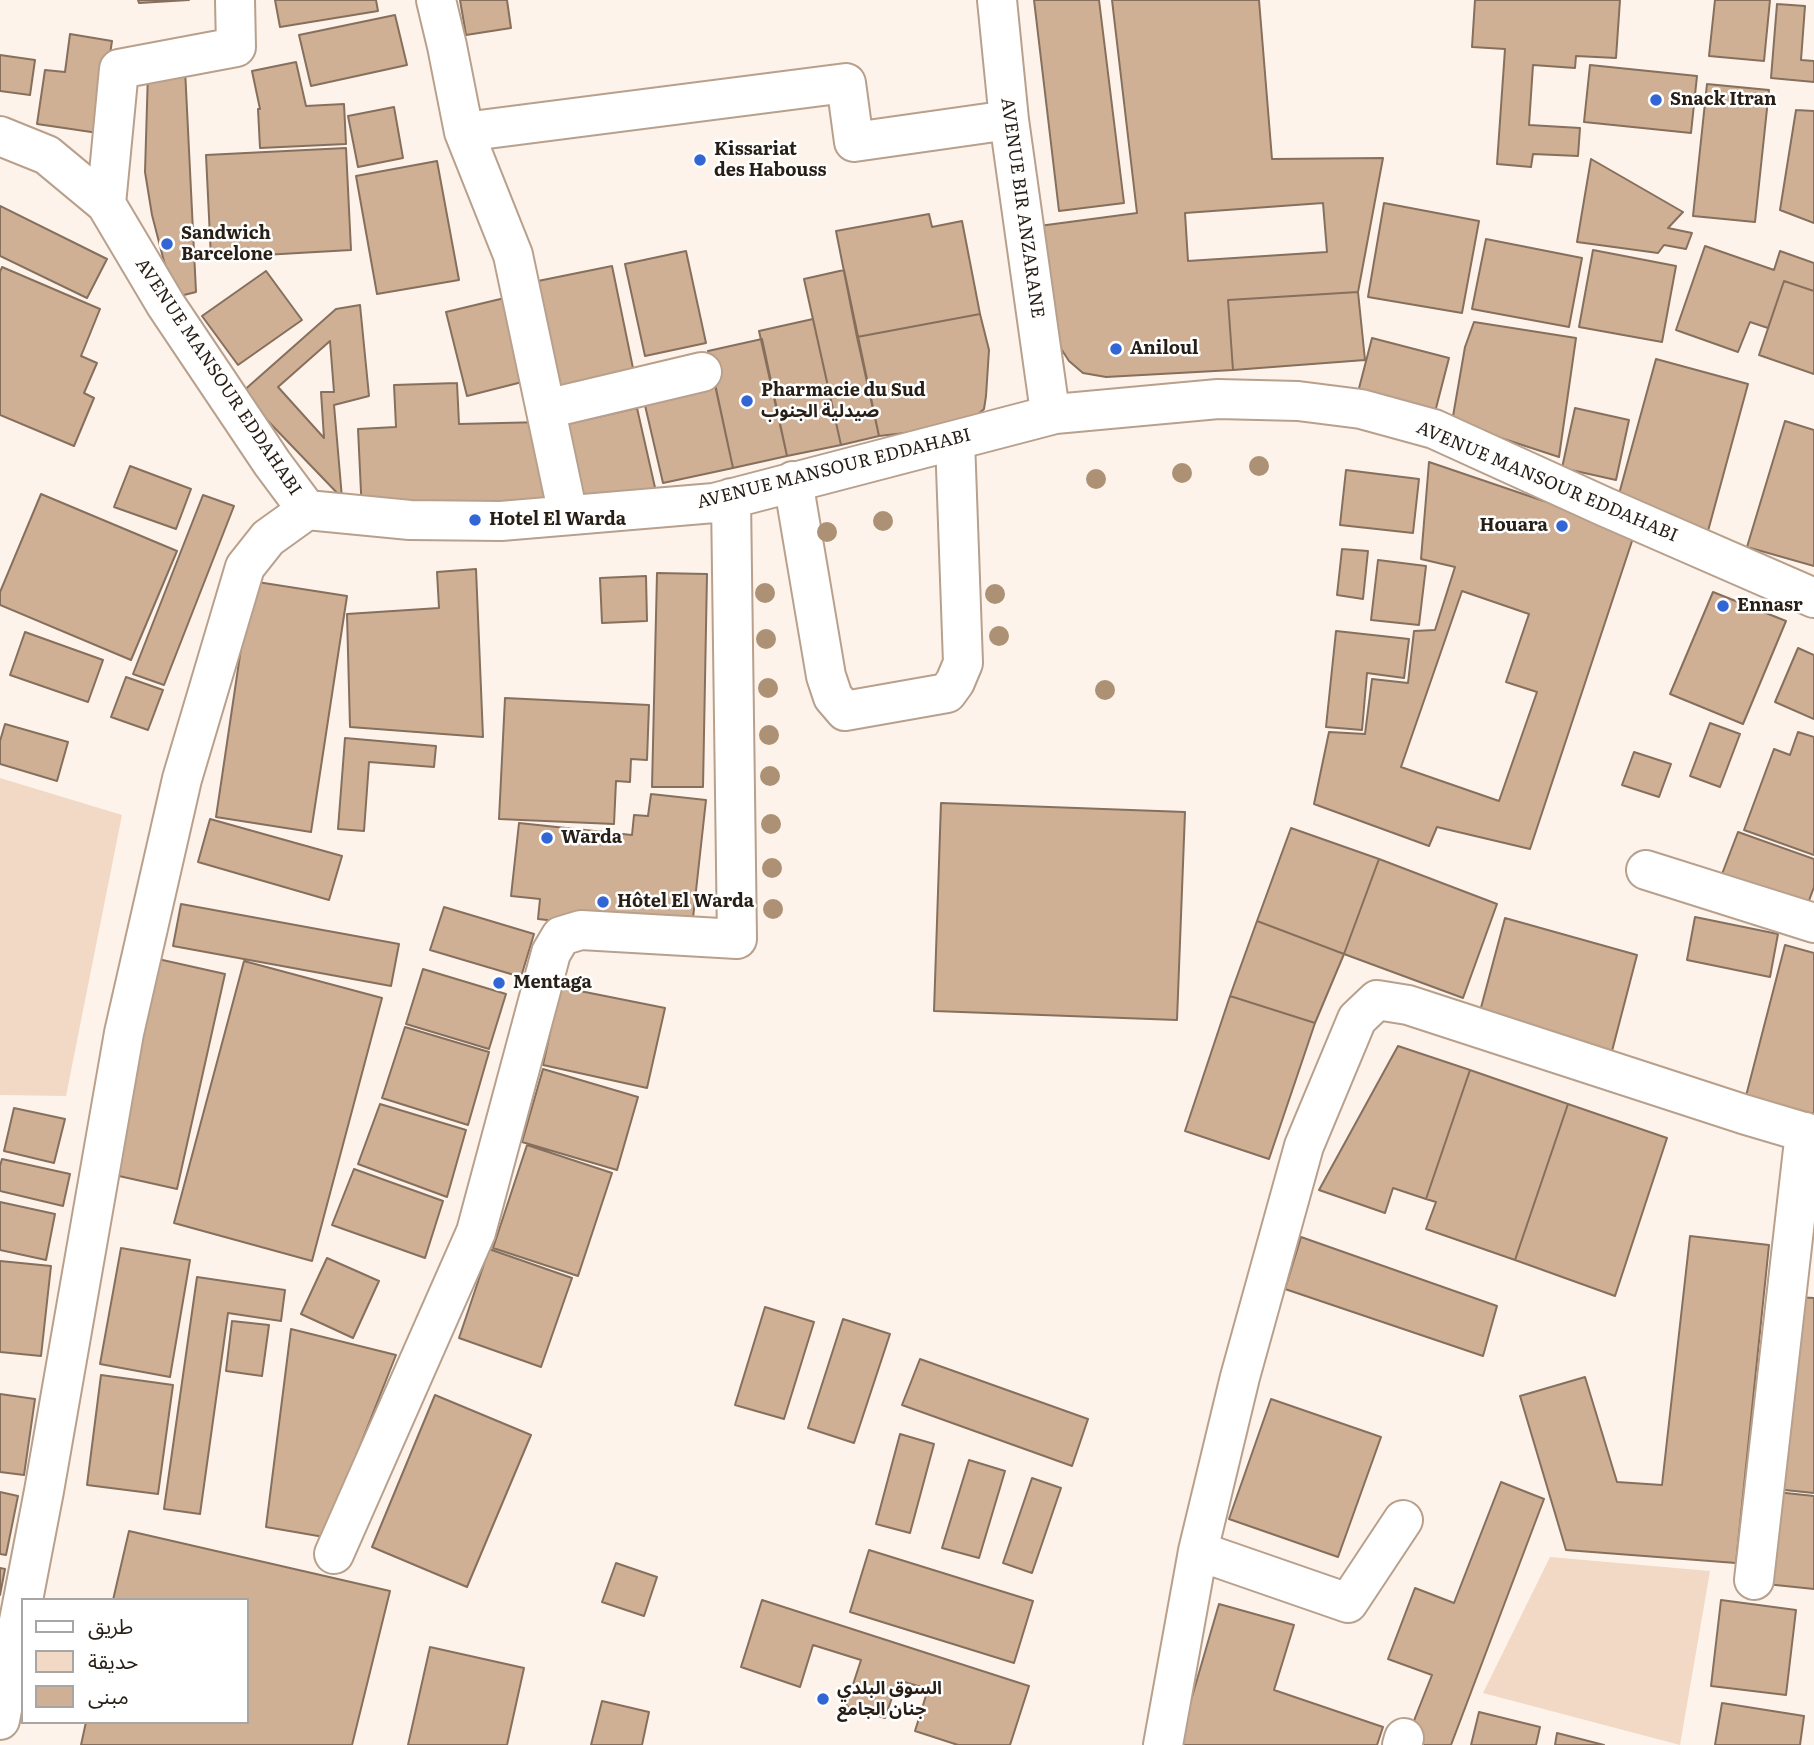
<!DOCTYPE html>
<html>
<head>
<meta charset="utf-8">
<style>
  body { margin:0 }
  #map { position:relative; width:1814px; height:1745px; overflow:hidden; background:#fdf3ea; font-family:Literata,"Noto Sans Arabic",serif }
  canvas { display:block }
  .legend { position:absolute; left:21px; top:1598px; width:228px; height:126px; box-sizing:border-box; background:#fff; border:2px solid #a9a5a2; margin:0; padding:9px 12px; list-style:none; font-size:21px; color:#271e16 }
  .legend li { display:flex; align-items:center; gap:14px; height:35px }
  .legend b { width:35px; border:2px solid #a9a5a2 }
</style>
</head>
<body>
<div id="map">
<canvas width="1814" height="1745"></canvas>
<ul class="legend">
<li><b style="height:9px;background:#fff"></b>طريق</li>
<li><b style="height:19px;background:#f1d9c5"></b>حديقة</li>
<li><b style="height:19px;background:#cfb095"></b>مبنى</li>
</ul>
</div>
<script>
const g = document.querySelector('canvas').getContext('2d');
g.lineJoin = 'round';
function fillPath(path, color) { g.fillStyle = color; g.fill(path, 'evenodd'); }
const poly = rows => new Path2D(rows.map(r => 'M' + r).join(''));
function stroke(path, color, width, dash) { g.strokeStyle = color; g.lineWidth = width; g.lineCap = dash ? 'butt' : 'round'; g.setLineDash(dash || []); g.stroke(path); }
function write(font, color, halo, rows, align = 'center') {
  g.font = font + ' Literata,"Noto Sans Arabic",serif'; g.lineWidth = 5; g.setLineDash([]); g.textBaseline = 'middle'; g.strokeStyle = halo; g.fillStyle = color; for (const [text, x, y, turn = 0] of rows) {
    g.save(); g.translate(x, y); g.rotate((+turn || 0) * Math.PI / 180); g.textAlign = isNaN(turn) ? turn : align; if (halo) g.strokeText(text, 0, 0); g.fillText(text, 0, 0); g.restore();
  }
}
fillPath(poly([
  [0,778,122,815,66,1096,0,1095],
  [1550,1557,1710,1571,1680,1745,1483,1693]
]), '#f1d9c5');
const building = poly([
  [138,0,189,0,139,3,138,0],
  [275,0,376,0,378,11,280,27,275,0],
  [460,0,507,0,511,28,466,35,460,0],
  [1034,0,1099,0,1124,203,1059,211,1034,0],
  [1112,0,1259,0,1272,159,1383,158,1358,292,1228,300,1233,370,1106,377,1083,373,1069,361,1056,341,1039,226,1137,213,1112,0],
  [1323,203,1327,252,1188,261,1185,213,1323,203],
  [1475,0,1620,0,1616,58,1576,56,1575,68,1533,65,1529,125,1580,128,1578,156,1533,154,1531,167,1497,164,1505,49,1472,47,1475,0],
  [1715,0,1770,0,1764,61,1709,56,1715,0],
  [1777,4,1805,6,1801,60,1814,61,1814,82,1771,78,1777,4],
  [395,15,407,65,311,86,299,35,395,15],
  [70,34,112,41,98,133,37,124,45,70,65,72,70,34],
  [0,55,35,60,30,95,0,91,0,55],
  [296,62,306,106,344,104,346,144,260,148,258,109,260,109,252,71,296,62],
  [1590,65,1697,76,1691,133,1584,122,1590,65],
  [185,69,196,292,180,296,168,277,152,215,145,172,148,72,185,69],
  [1707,84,1769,90,1755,222,1693,216,1707,84],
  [394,107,403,158,358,167,348,116,394,107],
  [1796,110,1814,111,1814,223,1780,210,1796,110],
  [346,148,351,250,211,258,206,155,346,148],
  [1591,159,1683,212,1668,228,1692,233,1686,249,1664,245,1658,253,1577,242,1591,159],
  [437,161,459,280,377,294,356,176,437,161],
  [1384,203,1479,221,1462,313,1368,297,1384,203],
  [0,206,107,259,87,298,0,256,0,206],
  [929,214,932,227,962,221,980,314,857,337,836,231,929,214],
  [1486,239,1582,258,1569,327,1472,309,1486,239],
  [1705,246,1774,270,1780,251,1814,263,1814,291,1784,281,1768,328,1750,322,1738,352,1676,330,1705,246],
  [1593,250,1676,266,1662,342,1579,327,1593,250],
  [686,251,706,343,645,356,625,264,686,251],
  [612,266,635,378,551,396,528,283,612,266],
  [2,267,100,309,81,356,97,363,84,393,94,398,74,446,0,415,0,272,2,267],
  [844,270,879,436,841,445,804,279,844,270],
  [266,271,302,320,238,365,202,316,266,271],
  [1784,281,1814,291,1814,374,1759,355,1784,281],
  [1358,292,1365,360,1233,370,1228,300,1358,292],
  [513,296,534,379,467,396,446,312,513,296],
  [360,305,369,396,334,405,342,498,241,393,336,309,360,305],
  [330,341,334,392,321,392,324,438,278,387,330,341],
  [980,314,989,350,986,396,984,409,976,416,948,428,879,436,857,337,980,314],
  [813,319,841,445,787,456,759,331,813,319],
  [1474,322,1576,338,1559,457,1452,422,1465,347,1474,322],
  [1372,338,1449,358,1434,416,1357,396,1372,338],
  [762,339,787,456,733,468,708,351,762,339],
  [1656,359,1748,384,1708,531,1616,505,1656,359],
  [457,383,459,424,544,422,548,505,362,513,358,429,396,427,394,385,457,383],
  [715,385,733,468,663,483,644,401,715,385],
  [637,408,656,492,581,508,563,425,637,408],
  [1575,408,1629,420,1616,480,1562,468,1575,408],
  [1785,421,1814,430,1814,566,1747,547,1785,421],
  [1429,462,1635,532,1530,849,1437,827,1429,846,1314,804,1329,732,1365,734,1372,679,1408,683,1414,631,1435,630,1455,567,1421,559,1429,462],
  [1462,591,1529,614,1506,682,1537,692,1499,801,1401,767,1462,591],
  [130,466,191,489,176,529,114,507,130,466],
  [1346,470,1419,479,1413,533,1340,525,1346,470],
  [41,494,177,551,131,660,0,605,0,592,41,494],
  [203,495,234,506,164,685,133,674,203,495],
  [1342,549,1368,551,1363,599,1337,595,1342,549],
  [1378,560,1426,566,1419,625,1371,620,1378,560],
  [476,569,483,737,350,727,347,614,439,608,437,572,476,569],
  [657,573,707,574,703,787,652,787,657,573],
  [646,576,647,621,602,623,600,578,646,576],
  [251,581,347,596,311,832,216,817,251,581],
  [1713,592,1786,621,1743,724,1670,694,1713,592],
  [1336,631,1409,639,1404,678,1367,673,1362,730,1326,727,1336,631],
  [25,632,103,660,88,702,10,675,25,632],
  [1798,648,1814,655,1814,719,1775,702,1798,648],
  [126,677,163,690,148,730,111,717,126,677],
  [505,698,649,705,647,760,631,759,630,782,616,781,614,824,499,819,505,698],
  [1710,723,1740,734,1720,787,1690,776,1710,723],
  [5,724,68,742,57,781,0,764,0,741,5,724],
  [1798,732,1814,737,1814,855,1744,830,1774,749,1790,755,1798,732],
  [345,738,436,746,434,767,369,762,364,831,338,829,345,738],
  [1634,752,1671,764,1659,797,1622,785,1634,752],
  [651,794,706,800,691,936,538,919,540,899,511,896,519,823,632,835,634,815,648,816,651,794],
  [941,803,1185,812,1177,1020,934,1011,941,803],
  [210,819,342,856,329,900,198,862,210,819],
  [1291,828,1379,859,1344,954,1257,921,1291,828],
  [1738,832,1814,859,1814,887,1807,906,1722,874,1738,832],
  [1379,859,1497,904,1463,998,1344,954,1379,859],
  [181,904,399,944,391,986,173,946,181,904],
  [444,907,534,934,521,977,430,950,444,907],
  [1695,917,1778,934,1770,977,1687,960,1695,917],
  [1505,918,1637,955,1612,1051,1479,1015,1505,918],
  [1257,921,1344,954,1315,1023,1230,996,1257,921],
  [1785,945,1814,953,1814,1114,1746,1096,1785,945],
  [158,959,225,974,177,1189,110,1174,158,959],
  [244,961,382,998,312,1261,174,1223,244,961],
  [423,969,506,994,489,1049,406,1024,423,969],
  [560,987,665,1008,647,1088,543,1065,560,987],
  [1230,996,1315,1023,1269,1159,1185,1131,1230,996],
  [405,1027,489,1052,468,1125,382,1098,405,1027],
  [1398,1046,1470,1070,1426,1199,1393,1188,1385,1213,1319,1190,1398,1046],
  [543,1069,638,1097,617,1170,522,1142,543,1069],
  [1470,1070,1568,1104,1515,1260,1426,1229,1436,1202,1426,1199,1470,1070],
  [380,1104,466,1130,447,1197,358,1164,380,1104],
  [1568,1104,1667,1138,1615,1296,1515,1260,1568,1104],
  [14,1108,65,1119,54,1163,4,1151,14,1108],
  [527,1145,612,1173,578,1276,493,1248,527,1145],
  [2,1159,70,1174,63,1206,0,1191,0,1166,2,1159],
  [354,1169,443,1201,425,1258,332,1225,354,1169],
  [0,1202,55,1214,46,1260,0,1250,0,1202],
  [1690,1236,1769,1245,1736,1563,1566,1550,1520,1396,1585,1377,1617,1482,1662,1485,1690,1236],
  [1301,1237,1497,1306,1483,1356,1285,1289,1301,1237],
  [121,1248,190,1260,170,1377,100,1364,121,1248],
  [489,1249,572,1278,541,1367,459,1338,489,1249],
  [327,1258,379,1281,353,1338,301,1314,327,1258],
  [0,1261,51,1266,41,1356,0,1352,0,1261],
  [197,1277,285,1290,281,1321,228,1313,200,1514,164,1509,197,1277],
  [1795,1297,1814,1298,1814,1493,1775,1489,1795,1297],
  [765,1307,814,1322,784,1419,735,1405,765,1307],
  [843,1319,890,1334,854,1443,808,1428,843,1319],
  [232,1321,269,1325,262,1376,226,1371,232,1321],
  [291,1329,396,1355,324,1537,266,1527,291,1329],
  [920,1359,1088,1419,1072,1466,902,1405,920,1359],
  [101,1375,173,1385,158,1494,87,1485,101,1375],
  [0,1394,35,1399,24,1475,0,1472,0,1394],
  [435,1395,531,1435,467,1587,372,1547,435,1395],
  [1271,1399,1381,1437,1338,1557,1229,1519,1271,1399],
  [900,1434,934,1444,910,1533,876,1524,900,1434],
  [969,1460,1005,1471,979,1558,942,1548,969,1460],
  [1032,1478,1061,1488,1032,1573,1003,1563,1032,1478],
  [1501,1482,1544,1499,1451,1745,1407,1745,1415,1718,1432,1675,1388,1659,1415,1588,1454,1603,1501,1482],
  [0,1492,18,1496,6,1555,0,1554,0,1492],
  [1776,1492,1814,1496,1814,1589,1766,1584,1776,1492],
  [129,1531,390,1591,352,1745,81,1745,86,1722,247,1722,247,1600,113,1600,129,1531],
  [869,1550,1033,1601,1014,1663,850,1612,869,1550],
  [616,1563,657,1577,644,1616,602,1602,616,1563],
  [0,1568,5,1569,0,1595,0,1568],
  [762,1600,1029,1686,1010,1745,958,1745,915,1731,928,1689,898,1680,885,1718,846,1706,861,1660,813,1645,800,1687,741,1667,762,1600],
  [1721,1600,1796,1610,1786,1695,1711,1686,1721,1600],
  [1219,1604,1294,1625,1274,1690,1383,1727,1377,1745,1178,1745,1219,1604],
  [430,1647,524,1668,507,1745,408,1745,430,1647],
  [602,1701,649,1712,642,1745,591,1745,602,1701],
  [1722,1703,1804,1716,1800,1745,1715,1745,1722,1703],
  [1479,1712,1540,1727,1536,1745,1471,1745,1479,1712],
  [1557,1733,1604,1745,1555,1745,1557,1733]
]);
fillPath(building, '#cfb095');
stroke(building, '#866f5c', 2);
const minor = poly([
  [436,0,447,46,464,132,846,83,854,142,1009,120],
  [997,0,1009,120,1049,405,1055,414],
  [464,132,513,255,568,515],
  [0,136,47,155,106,204,166,305,272,463,307,510,410,520,501,521,714,503,1055,414,1218,399,1298,401,1361,409,1434,429,1603,506,1814,598],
  [106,204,119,69,236,47,235,0],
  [546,409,702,372],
  [793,481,826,676,833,697,845,711,947,693,955,682,963,663,955,440],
  [1646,870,1814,923],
  [1198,1551,1348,1603,1403,1520],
  [334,1554,476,1232,551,953,561,936,581,930,737,939,731,498],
  [1754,1580,1805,1132],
  [23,1600,44,1491,124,1033,182,779,245,567,268,538,307,510],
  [0,1720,23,1600],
  [1163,1745,1198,1551,1240,1377,1304,1146,1357,1019,1377,1000,1408,1005,1743,1114,1814,1135],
  [1402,1745,1404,1738]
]);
stroke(minor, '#b8a08c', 42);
stroke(minor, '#fff', 38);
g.fillStyle = '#ac9175';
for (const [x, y] of [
  [1259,466],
  [1182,473],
  [1096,479],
  [883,521],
  [827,532],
  [765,593],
  [995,594],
  [999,636],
  [766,639],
  [768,688],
  [1105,690],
  [769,735],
  [770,776],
  [771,824],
  [772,868],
  [773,909]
]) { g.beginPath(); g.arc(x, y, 10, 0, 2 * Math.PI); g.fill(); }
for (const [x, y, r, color] of [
  [1656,100,7,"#3166d4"],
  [700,160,7,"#3166d4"],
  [167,244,7,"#3166d4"],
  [1116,349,7,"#3166d4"],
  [747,401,7,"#3166d4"],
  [475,520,7,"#3166d4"],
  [1562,526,7,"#3166d4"],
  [1723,606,7,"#3166d4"],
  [547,838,7,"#3166d4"],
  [603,902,7,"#3166d4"],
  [499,983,7,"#3166d4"],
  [823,1699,7,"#3166d4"]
]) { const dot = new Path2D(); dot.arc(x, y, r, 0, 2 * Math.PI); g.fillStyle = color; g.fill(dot); stroke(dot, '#fff', 2.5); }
write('bold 18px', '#271e16', '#fff', [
  ["Snack Itran",1670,100],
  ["Kissariat",714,150],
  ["des Habouss",714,171],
  ["Sandwich",181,234],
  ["Barcelone",181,255],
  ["Aniloul",1130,349],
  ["Pharmacie du Sud",761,391],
  ["صيدلية الجنوب",761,412],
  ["Hotel El Warda",489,520],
  ["Houara",1548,526,"right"],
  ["Ennasr",1737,606],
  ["Warda",561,838],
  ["Hôtel El Warda",617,902],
  ["Mentaga",513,983],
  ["السوق البلدي",837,1689],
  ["جنان الجامع",837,1710]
], 'left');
write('18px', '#271e16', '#fff', [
  ["AVENUE BIR ANZARANE",1022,208,82],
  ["AVENUE MANSOUR EDDAHABI",218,377,56],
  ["AVENUE MANSOUR EDDAHABI",834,469,-14],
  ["AVENUE MANSOUR EDDAHABI",1547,482,23]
]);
</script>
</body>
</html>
